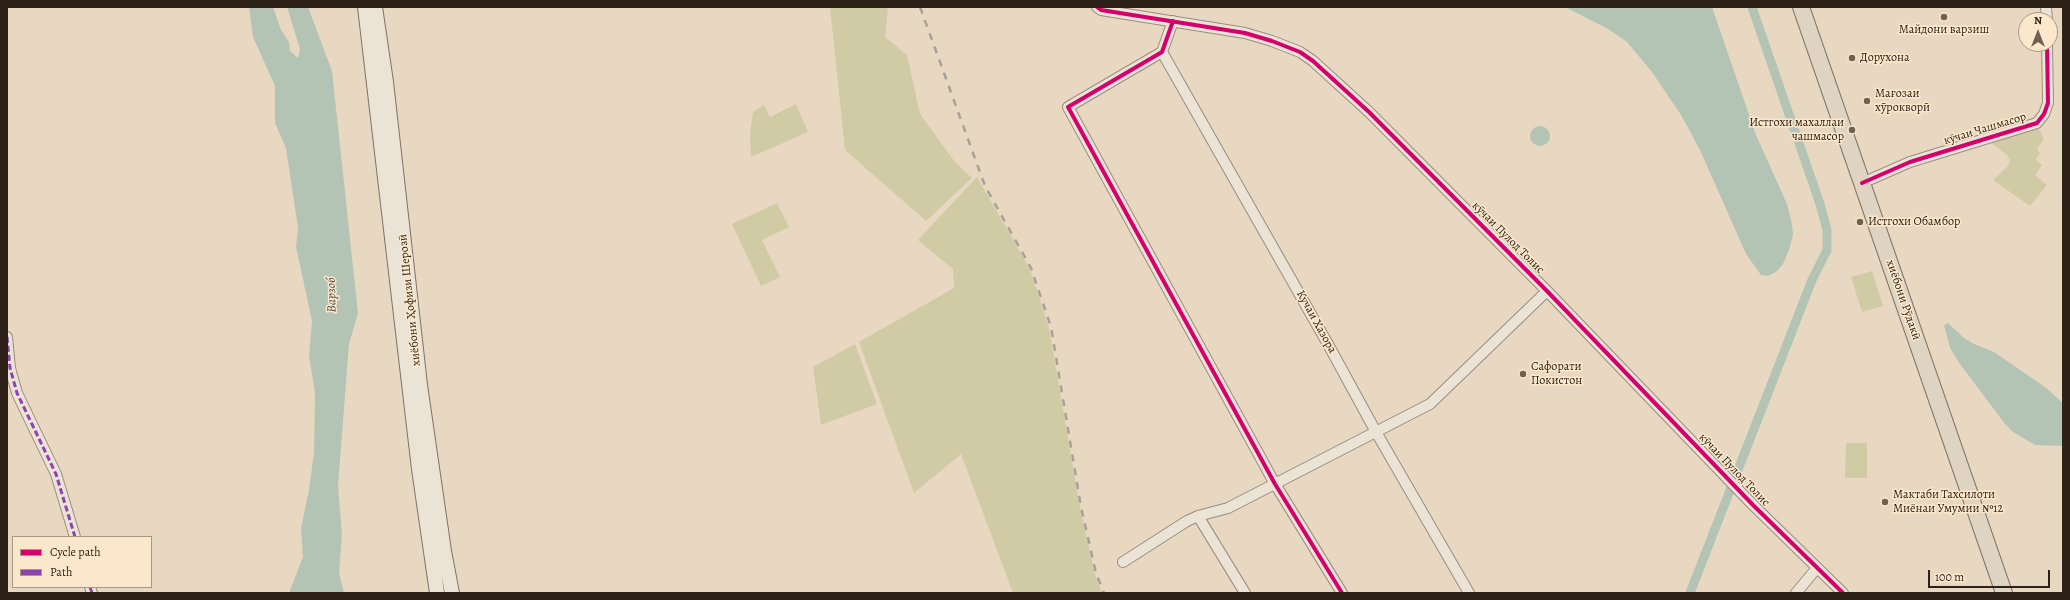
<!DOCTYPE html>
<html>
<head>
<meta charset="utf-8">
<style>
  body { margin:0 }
  #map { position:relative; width:2070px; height:600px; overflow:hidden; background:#e9d8c1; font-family:Alegreya,serif }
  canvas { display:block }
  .frame { position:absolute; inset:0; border:8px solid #2e2117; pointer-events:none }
  .legend { position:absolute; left:12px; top:536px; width:140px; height:52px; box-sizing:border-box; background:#fbe8cc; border:1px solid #a99884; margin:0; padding:5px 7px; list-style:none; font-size:12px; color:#2e2117 }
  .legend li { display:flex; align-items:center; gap:8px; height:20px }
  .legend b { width:20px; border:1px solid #a99884 }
  .north { position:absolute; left:2018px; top:12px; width:40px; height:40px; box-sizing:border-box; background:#fbe8cc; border:1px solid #a99884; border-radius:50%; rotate:0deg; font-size:11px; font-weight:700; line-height:16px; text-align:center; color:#2e2117 }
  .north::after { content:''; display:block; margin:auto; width:14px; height:18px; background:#6f6152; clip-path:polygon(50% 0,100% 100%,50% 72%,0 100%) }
  .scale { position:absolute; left:1928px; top:570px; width:122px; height:18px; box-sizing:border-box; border:2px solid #2e2117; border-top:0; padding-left:5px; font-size:12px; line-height:14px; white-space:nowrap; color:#2e2117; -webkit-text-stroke:3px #fbe8cc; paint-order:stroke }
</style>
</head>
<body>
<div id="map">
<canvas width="2070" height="600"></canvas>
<div class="frame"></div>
<ul class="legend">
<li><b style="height:5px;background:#d6006c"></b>Cycle path</li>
<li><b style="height:5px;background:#8e44ad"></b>Path</li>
</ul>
<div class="north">N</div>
<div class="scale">100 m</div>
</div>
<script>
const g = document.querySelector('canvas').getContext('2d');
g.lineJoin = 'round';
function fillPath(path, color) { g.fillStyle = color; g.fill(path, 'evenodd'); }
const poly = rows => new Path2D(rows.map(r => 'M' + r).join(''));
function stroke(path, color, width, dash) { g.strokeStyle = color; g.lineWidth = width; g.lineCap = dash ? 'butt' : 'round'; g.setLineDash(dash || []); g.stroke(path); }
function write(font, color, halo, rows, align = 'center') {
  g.font = font + ' Alegreya,serif'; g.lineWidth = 3; g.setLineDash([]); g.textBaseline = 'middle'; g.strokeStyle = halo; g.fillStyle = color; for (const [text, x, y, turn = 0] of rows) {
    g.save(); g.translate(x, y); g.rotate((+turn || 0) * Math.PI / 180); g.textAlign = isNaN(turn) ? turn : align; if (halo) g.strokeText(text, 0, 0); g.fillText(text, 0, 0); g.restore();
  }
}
fillPath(poly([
  [830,7,888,7,885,37,907,55,920,114,955,162,972,178,926,221,845,150],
  [796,104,808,132,751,157,750,134,753,112,764,105,770,117],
  [2035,121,2044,139,2037,149,2040,153,2036,160,2042,165,2035,175,2047,185,2030,206,1993,180,2007,167,2010,160,2007,155,1990,142],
  [977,177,1030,269,1049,328,1080,508,1095,574,1102,593,1013,593,961,454,914,493,859,342,954,288,953,269,918,240],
  [777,203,789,227,762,240,780,277,761,286,732,224],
  [1872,271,1883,306,1862,312,1851,277],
  [855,344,877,404,821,425,813,367],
  [1846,443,1867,443,1867,478,1845,478]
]), '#d0cba4');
fillPath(poly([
  [249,7,273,7,281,30,289,42,290,51,298,58,300,49,287,7,308,7,332,71,358,313,349,344,338,486,342,535,339,573,344,593,289,593,303,557,301,528,309,490,314,452,315,393,309,356,312,321,296,247,298,228,286,148,275,123,275,86,253,37],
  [1565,7,1712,7,1756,135,1787,204,1792,224,1793,235,1789,250,1783,264,1776,272,1768,276,1761,275,1746,254,1700,150,1681,115,1652,72,1627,42,1608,29],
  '1530 136a10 10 0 1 1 20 0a10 10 0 1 1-20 0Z',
  [1948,323,1963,337,1972,343,1994,352,2045,387,2063,403,2063,446,2035,445,2013,432,2005,424,1960,364,1950,348,1944,325]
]), '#b4c4b4');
stroke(poly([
  [1690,593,1812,280,1827,250,1827,230,1820,204,1752,7]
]), '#b4c4b4', 9);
const minor = poly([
  [1097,7,1101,10,1245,33,1272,41,1300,52,1313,61,1369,112,1547,291,1754,506,1843,593],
  [2046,7,2047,20],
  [1173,21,1162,52,1068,107,1275,484,1342,593],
  [1162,52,1329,346,1376,432,1469,593],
  [1862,183,1910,162,2037,123,2044,114,2048,103,2047,44],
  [7,337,10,368,17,393,56,474,75,537],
  [1198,516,1245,593],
  [1123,562,1187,521,1198,516,1228,508,1430,404,1547,291],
  [90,587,92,593],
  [1796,593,1817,568]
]);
const secondary = poly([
  [365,7,419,469,437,593],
  [375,7,386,82,420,385,444,551,452,593]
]);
const trunk = poly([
  [1801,7,2004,593]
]);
stroke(minor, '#988d7f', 12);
stroke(secondary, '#7e7467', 16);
stroke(trunk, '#7e7467', 18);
stroke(minor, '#ece3d7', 10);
stroke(secondary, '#ece3d7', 14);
stroke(trunk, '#dfd3c2', 16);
stroke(poly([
  [920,7,985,186,1031,268,1051,327,1081,507,1096,573,1104,593]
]), '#a8a197', 2.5, [7, 7]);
stroke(poly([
  [7,337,10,368,17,393,56,474,75,537],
  [90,587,92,593]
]), '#8e44ad', 3, [6, 3]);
stroke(poly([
  [1097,7,1101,10,1245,33,1272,41,1300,52,1313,61,1369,112,1547,291,1754,506,1843,593],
  [1173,21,1162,52,1068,107,1275,484,1342,593],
  [1862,183,1910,162,2037,123,2044,114,2048,103,2047,44]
]), '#d6006c', 4);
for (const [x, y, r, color] of [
  [1944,17,4,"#6f6152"],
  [1852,58,4,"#6f6152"],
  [1867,101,4,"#6f6152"],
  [1852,130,4,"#6f6152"],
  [1860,222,4,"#6f6152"],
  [1523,374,4,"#6f6152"],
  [1885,502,4,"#6f6152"]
]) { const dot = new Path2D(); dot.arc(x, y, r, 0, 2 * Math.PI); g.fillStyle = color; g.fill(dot); stroke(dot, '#fbe8cc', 1.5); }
write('12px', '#2e2117', '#fbe8cc', [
  ["Майдони варзиш",1944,30,"center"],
  ["Дорухона",1860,58],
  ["Мағозаи",1875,94],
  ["хӯрокворӣ",1875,108],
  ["Истгохи махаллаи",1844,123,"right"],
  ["чашмасор",1844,137,"right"],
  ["Истгохи Обамбор",1868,222],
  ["Сафорати",1531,367],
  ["Покистон",1531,381],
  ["Мактаби Тахсилоти",1893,495],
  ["Миёнаи Умумии №12",1893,509]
], 'left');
write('12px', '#2e2117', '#fbe8cc', [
  ["кӯчаи Чашмасор",1985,129,-17],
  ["кӯчаи Пулод Толис",1508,238,45],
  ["хиёбони Ҳофизи Шерозӣ",410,300,-96],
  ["хиёбони Рӯдакӣ",1903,300,71],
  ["Кучаи Хазора",1316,322,61],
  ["кӯчаи Пулод Толис",1734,470,46]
]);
write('italic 13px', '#504f44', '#fbe8cc', [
  ["Варзоб",332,295,-91]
]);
</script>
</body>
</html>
